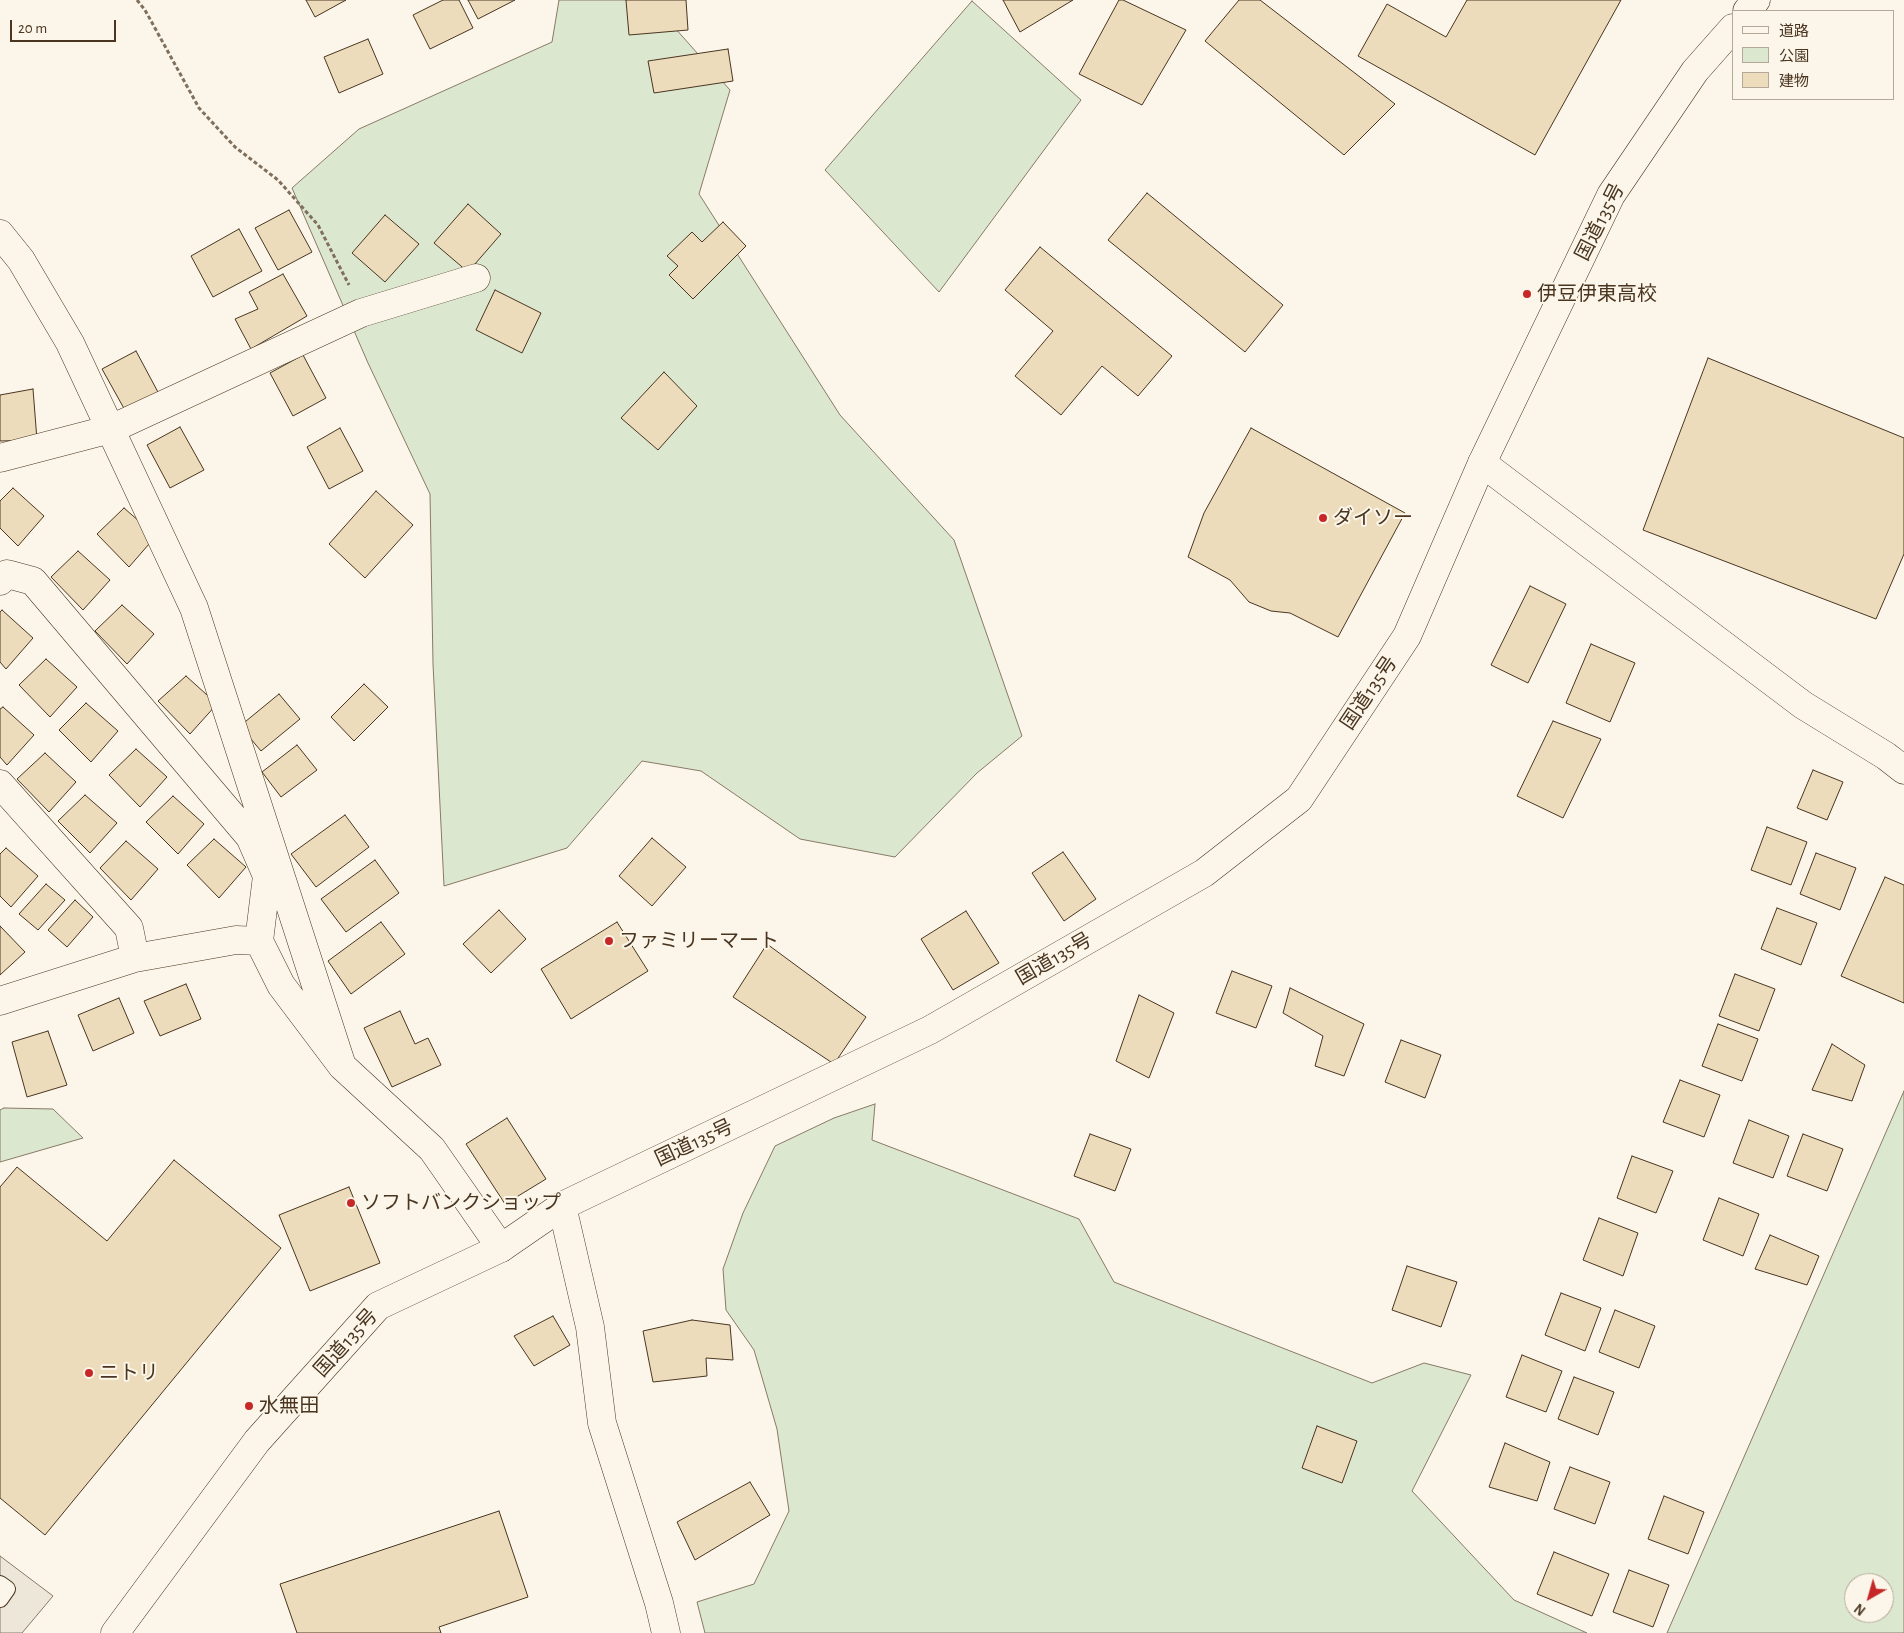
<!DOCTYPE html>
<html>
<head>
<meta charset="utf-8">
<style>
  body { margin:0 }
  #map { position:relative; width:1904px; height:1633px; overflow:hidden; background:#fbf6e9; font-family:"Alegreya Sans","Noto Sans JP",sans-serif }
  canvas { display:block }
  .legend { position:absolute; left:1732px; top:10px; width:162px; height:90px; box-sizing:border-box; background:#fbf6e9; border:1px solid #b4a999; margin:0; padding:6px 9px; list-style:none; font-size:15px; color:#4a3520 }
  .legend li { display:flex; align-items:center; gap:10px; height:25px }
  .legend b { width:25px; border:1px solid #b4a999 }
  .north { position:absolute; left:1844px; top:1573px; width:50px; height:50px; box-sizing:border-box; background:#fbf6e9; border:1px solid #b4a999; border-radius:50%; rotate:218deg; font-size:14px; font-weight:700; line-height:20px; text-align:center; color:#4a3520 }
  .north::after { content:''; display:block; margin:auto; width:18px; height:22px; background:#c62828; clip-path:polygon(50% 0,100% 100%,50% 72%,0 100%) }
  .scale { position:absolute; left:10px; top:20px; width:106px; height:22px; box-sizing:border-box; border:2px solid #4a3520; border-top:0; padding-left:6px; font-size:15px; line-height:18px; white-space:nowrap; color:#4a3520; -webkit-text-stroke:4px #fbf6e9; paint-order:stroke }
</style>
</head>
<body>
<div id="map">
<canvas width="1904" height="1633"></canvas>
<ul class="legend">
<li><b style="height:6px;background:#fbf6e9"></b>道路</li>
<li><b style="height:14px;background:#dce7d0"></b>公園</li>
<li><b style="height:14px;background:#ecdcbc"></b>建物</li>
</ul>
<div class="north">N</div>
<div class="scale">20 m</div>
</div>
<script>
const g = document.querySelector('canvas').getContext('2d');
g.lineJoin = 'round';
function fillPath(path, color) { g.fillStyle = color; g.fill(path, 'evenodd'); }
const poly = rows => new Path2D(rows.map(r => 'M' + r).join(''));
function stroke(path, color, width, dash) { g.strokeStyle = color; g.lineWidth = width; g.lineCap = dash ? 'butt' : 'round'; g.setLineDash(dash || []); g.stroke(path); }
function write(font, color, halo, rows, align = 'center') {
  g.font = font + ' "Alegreya Sans","Noto Sans JP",sans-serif'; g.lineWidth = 4; g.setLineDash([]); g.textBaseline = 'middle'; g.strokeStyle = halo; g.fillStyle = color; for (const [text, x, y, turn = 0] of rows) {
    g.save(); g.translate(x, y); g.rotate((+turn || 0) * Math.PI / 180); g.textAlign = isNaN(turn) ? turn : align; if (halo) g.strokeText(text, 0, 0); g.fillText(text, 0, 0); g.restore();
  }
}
const green = poly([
  [559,0,650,0,730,90,699,194,840,415,954,540,1022,736,977,773,895,857,800,839,701,771,642,761,567,848,444,886,433,664,430,494,368,363,292,188,359,129,552,42,559,0],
  [972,1,1081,100,939,292,825,170,972,1],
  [1904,1091,1904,1633,1667,1633,1904,1091],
  [1854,1583,1884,1583,1884,1613,1854,1613,1854,1583],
  [875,1104,872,1140,1079,1219,1114,1282,1372,1383,1424,1363,1471,1375,1412,1491,1514,1600,1587,1633,705,1633,697,1602,754,1584,789,1511,777,1429,754,1350,726,1310,723,1269,743,1213,775,1146,834,1118,875,1104],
  [4,1108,53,1109,83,1138,0,1162,0,1110,4,1108]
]);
fillPath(green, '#dce7d0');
stroke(green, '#887966', 1);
const parking = poly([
  [0,1556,53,1596,22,1633,0,1633,0,1556]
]);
fillPath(parking, '#ede7d9');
stroke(parking, '#887966', 1);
const building = poly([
  [306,0,346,0,315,17,306,0],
  [443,0,459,0,473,28,430,49,413,15,443,0],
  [468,0,515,0,478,19,468,0],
  [626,0,686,0,688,30,629,35,626,0],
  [1003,0,1073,0,1020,32,1003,0],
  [1119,0,1123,0,1186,30,1142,105,1079,74,1119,0],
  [1239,0,1260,0,1395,104,1344,155,1205,41,1239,0],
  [1467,0,1621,0,1535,155,1358,56,1387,4,1446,37,1467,0],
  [368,39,383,74,339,93,324,57,368,39],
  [728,49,733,81,654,93,648,61,728,49],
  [1147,193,1283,305,1245,352,1108,240,1147,193],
  [468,204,501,234,468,272,434,243,468,204],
  [289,210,312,252,278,270,255,228,289,210],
  [385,215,419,244,385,282,352,253,385,215],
  [723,222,746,246,693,299,669,275,678,266,667,256,692,232,702,242,723,222],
  [239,229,262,271,213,297,191,256,239,229],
  [1040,247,1172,356,1138,396,1102,366,1061,415,1015,376,1053,331,1005,290,1040,247],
  [283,274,307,316,251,349,235,319,258,309,249,292,283,274],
  [495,290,541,313,522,353,476,330,495,290],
  [136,351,159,394,126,412,102,369,136,351],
  [303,355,326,398,293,416,270,373,303,355],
  [1708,358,1904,438,1904,554,1876,619,1643,530,1708,358],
  [664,372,697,406,658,450,621,418,664,372],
  [33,389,37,440,0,441,0,395,33,389],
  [180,427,204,470,170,488,147,445,180,427],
  [340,428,363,471,329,489,307,447,340,428],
  [1251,428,1405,513,1338,637,1290,613,1271,611,1249,602,1230,580,1188,557,1204,513,1251,428],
  [13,488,44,516,18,546,0,528,0,501,13,488],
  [376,491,413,525,365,578,329,544,376,491],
  [124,508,156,536,129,567,97,534,124,508],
  [78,551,110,580,83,610,51,577,78,551],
  [1530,586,1566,604,1528,683,1491,665,1530,586],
  [122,605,154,634,127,664,95,631,122,605],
  [2,610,33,638,6,669,0,662,0,612,2,610],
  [1591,644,1635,663,1610,722,1566,703,1591,644],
  [46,659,77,687,50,717,19,685,46,659],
  [186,676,217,704,190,734,158,701,186,676],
  [364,684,388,707,354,741,331,717,364,684],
  [279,694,300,719,261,751,240,726,279,694],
  [86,703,118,731,91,762,59,730,86,703],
  [3,707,34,735,7,765,0,757,0,709,3,707],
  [1553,721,1601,739,1563,818,1517,796,1553,721],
  [297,745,317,770,281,797,262,772,297,745],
  [136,749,167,777,140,807,109,775,136,749],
  [45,753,76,782,49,812,17,779,45,753],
  [1813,770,1843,782,1827,820,1797,808,1813,770],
  [85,795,117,823,90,853,58,821,85,795],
  [173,796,204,824,178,854,146,822,173,796],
  [345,815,369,847,316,887,291,854,345,815],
  [1767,827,1807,842,1791,885,1751,870,1767,827],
  [652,838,686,867,652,906,619,876,652,838],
  [214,839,246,867,219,898,187,865,214,839],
  [126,841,158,869,131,900,100,868,126,841],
  [6,848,38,876,11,907,0,896,0,854,6,848],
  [1063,852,1096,899,1064,921,1032,873,1063,852],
  [1816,853,1856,868,1840,910,1800,894,1816,853],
  [375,860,399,893,346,932,321,899,375,860],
  [1885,877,1904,885,1904,1003,1841,976,1885,877],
  [46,884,65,900,38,930,19,914,46,884],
  [75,900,93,917,67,947,48,930,75,900],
  [1777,908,1817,923,1801,965,1761,949,1777,908],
  [499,910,526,939,491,973,463,944,499,910],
  [966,911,999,963,953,990,921,939,966,911],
  [381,922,405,954,351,994,328,961,381,922],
  [617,922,648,971,571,1019,541,969,617,922],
  [0,926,25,952,0,975,0,926],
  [767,944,866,1017,834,1064,733,997,767,944],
  [1232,971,1272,986,1256,1028,1216,1013,1232,971],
  [1735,974,1775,989,1759,1031,1719,1016,1735,974],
  [186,984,201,1019,160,1036,144,1001,186,984],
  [1290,988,1364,1024,1344,1076,1315,1066,1323,1036,1283,1013,1290,988],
  [1139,995,1174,1013,1149,1078,1116,1061,1139,995],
  [119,998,134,1033,93,1051,78,1015,119,998],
  [400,1011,415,1044,428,1038,441,1065,392,1087,364,1028,400,1011],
  [1718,1024,1758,1039,1742,1081,1702,1066,1718,1024],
  [48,1031,67,1085,27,1097,12,1042,48,1031],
  [1401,1040,1441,1055,1425,1098,1385,1082,1401,1040],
  [1832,1044,1865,1065,1852,1101,1812,1090,1832,1044],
  [1680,1080,1720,1095,1704,1137,1663,1122,1680,1080],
  [507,1118,546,1179,505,1204,466,1144,507,1118],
  [1749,1120,1789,1136,1773,1178,1733,1163,1749,1120],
  [1090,1134,1131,1149,1115,1191,1074,1176,1090,1134],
  [1803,1134,1843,1149,1827,1191,1787,1176,1803,1134],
  [1632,1156,1673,1171,1656,1213,1617,1198,1632,1156],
  [174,1160,281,1248,45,1535,0,1498,0,1187,17,1167,107,1241,174,1160],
  [349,1187,380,1263,310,1291,279,1215,349,1187],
  [1719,1198,1759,1214,1743,1256,1703,1240,1719,1198],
  [1599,1218,1638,1233,1623,1276,1583,1260,1599,1218],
  [1770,1235,1819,1256,1807,1285,1755,1269,1770,1235],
  [1407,1266,1457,1282,1441,1327,1392,1310,1407,1266],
  [1561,1293,1601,1308,1585,1351,1545,1335,1561,1293],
  [1615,1310,1655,1326,1639,1368,1599,1352,1615,1310],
  [553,1316,570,1345,534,1366,514,1336,553,1316],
  [692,1320,730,1325,733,1360,706,1358,707,1376,653,1382,643,1331,692,1320],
  [1522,1355,1562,1371,1546,1412,1506,1397,1522,1355],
  [1574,1377,1614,1392,1598,1435,1558,1419,1574,1377],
  [1317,1426,1357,1441,1342,1483,1302,1468,1317,1426],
  [1505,1443,1550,1462,1537,1501,1489,1487,1505,1443],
  [1570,1467,1610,1482,1595,1524,1554,1509,1570,1467],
  [750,1482,770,1515,695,1560,677,1522,750,1482],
  [1664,1496,1704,1512,1688,1554,1648,1539,1664,1496],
  [499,1511,528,1597,439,1627,441,1633,297,1633,280,1584,499,1511],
  [1554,1552,1609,1574,1592,1616,1537,1594,1554,1552],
  [1629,1570,1669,1585,1653,1627,1613,1612,1629,1570]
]);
fillPath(building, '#ecdcbc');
stroke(building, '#4a3520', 1);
const lane = poly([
  [0,1584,7,1589,0,1599]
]);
const street = poly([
  [0,234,21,260,70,343,194,608,342,1066],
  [0,458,111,429,361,313,476,278],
  [1482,463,1803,705,1886,756,1904,770],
  [0,581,7,574,33,581,250,837,267,876,259,941],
  [0,784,129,928,135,958],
  [0,1001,135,958,236,940,259,941,281,985,342,1066,432,1149,501,1248]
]);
const secondary = poly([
  [562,1206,590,1327,602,1423,659,1603,666,1633]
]);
const highway = poly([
  [1747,11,1756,0],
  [115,1633,257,1441,378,1306,501,1248,562,1206,930,1030,1204,873,1299,799,1407,636,1482,463,1611,195,1695,71,1733,28]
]);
stroke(lane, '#4a3520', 18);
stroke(street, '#4a3520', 29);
stroke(secondary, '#4a3520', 29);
stroke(highway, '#4a3520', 29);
stroke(poly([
  [137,0,145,10,199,108,235,147,278,180,318,225,349,285]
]), '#7f6f5c', 3, [4, 2.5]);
stroke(lane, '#fbf6e9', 16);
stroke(street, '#fbf6e9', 28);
stroke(secondary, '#fbf6e9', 28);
stroke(highway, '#fbf6e9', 28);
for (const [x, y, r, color] of [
  [1527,294,5,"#c62828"],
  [1323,518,5,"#c62828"],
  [609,941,5,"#c62828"],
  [351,1203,5,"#c62828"],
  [89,1373,5,"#c62828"],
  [249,1406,5,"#c62828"]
]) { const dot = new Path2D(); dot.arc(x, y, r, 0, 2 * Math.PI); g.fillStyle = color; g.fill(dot); stroke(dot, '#fbf6e9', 2); }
write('20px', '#4a3520', '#fbf6e9', [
  ["国道135号",1600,222,-63],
  ["国道135号",1369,693,-56],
  ["国道135号",1054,959,-30],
  ["国道135号",694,1143,-25],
  ["国道135号",346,1343,-48]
]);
write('20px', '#4a3520', '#fbf6e9', [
  ["伊豆伊東高校",1537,294],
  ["ダイソー",1333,518],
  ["ファミリーマート",619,941],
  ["ソフトバンクショップ",361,1203],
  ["ニトリ",99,1373],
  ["水無田",259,1406]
], 'left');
</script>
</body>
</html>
